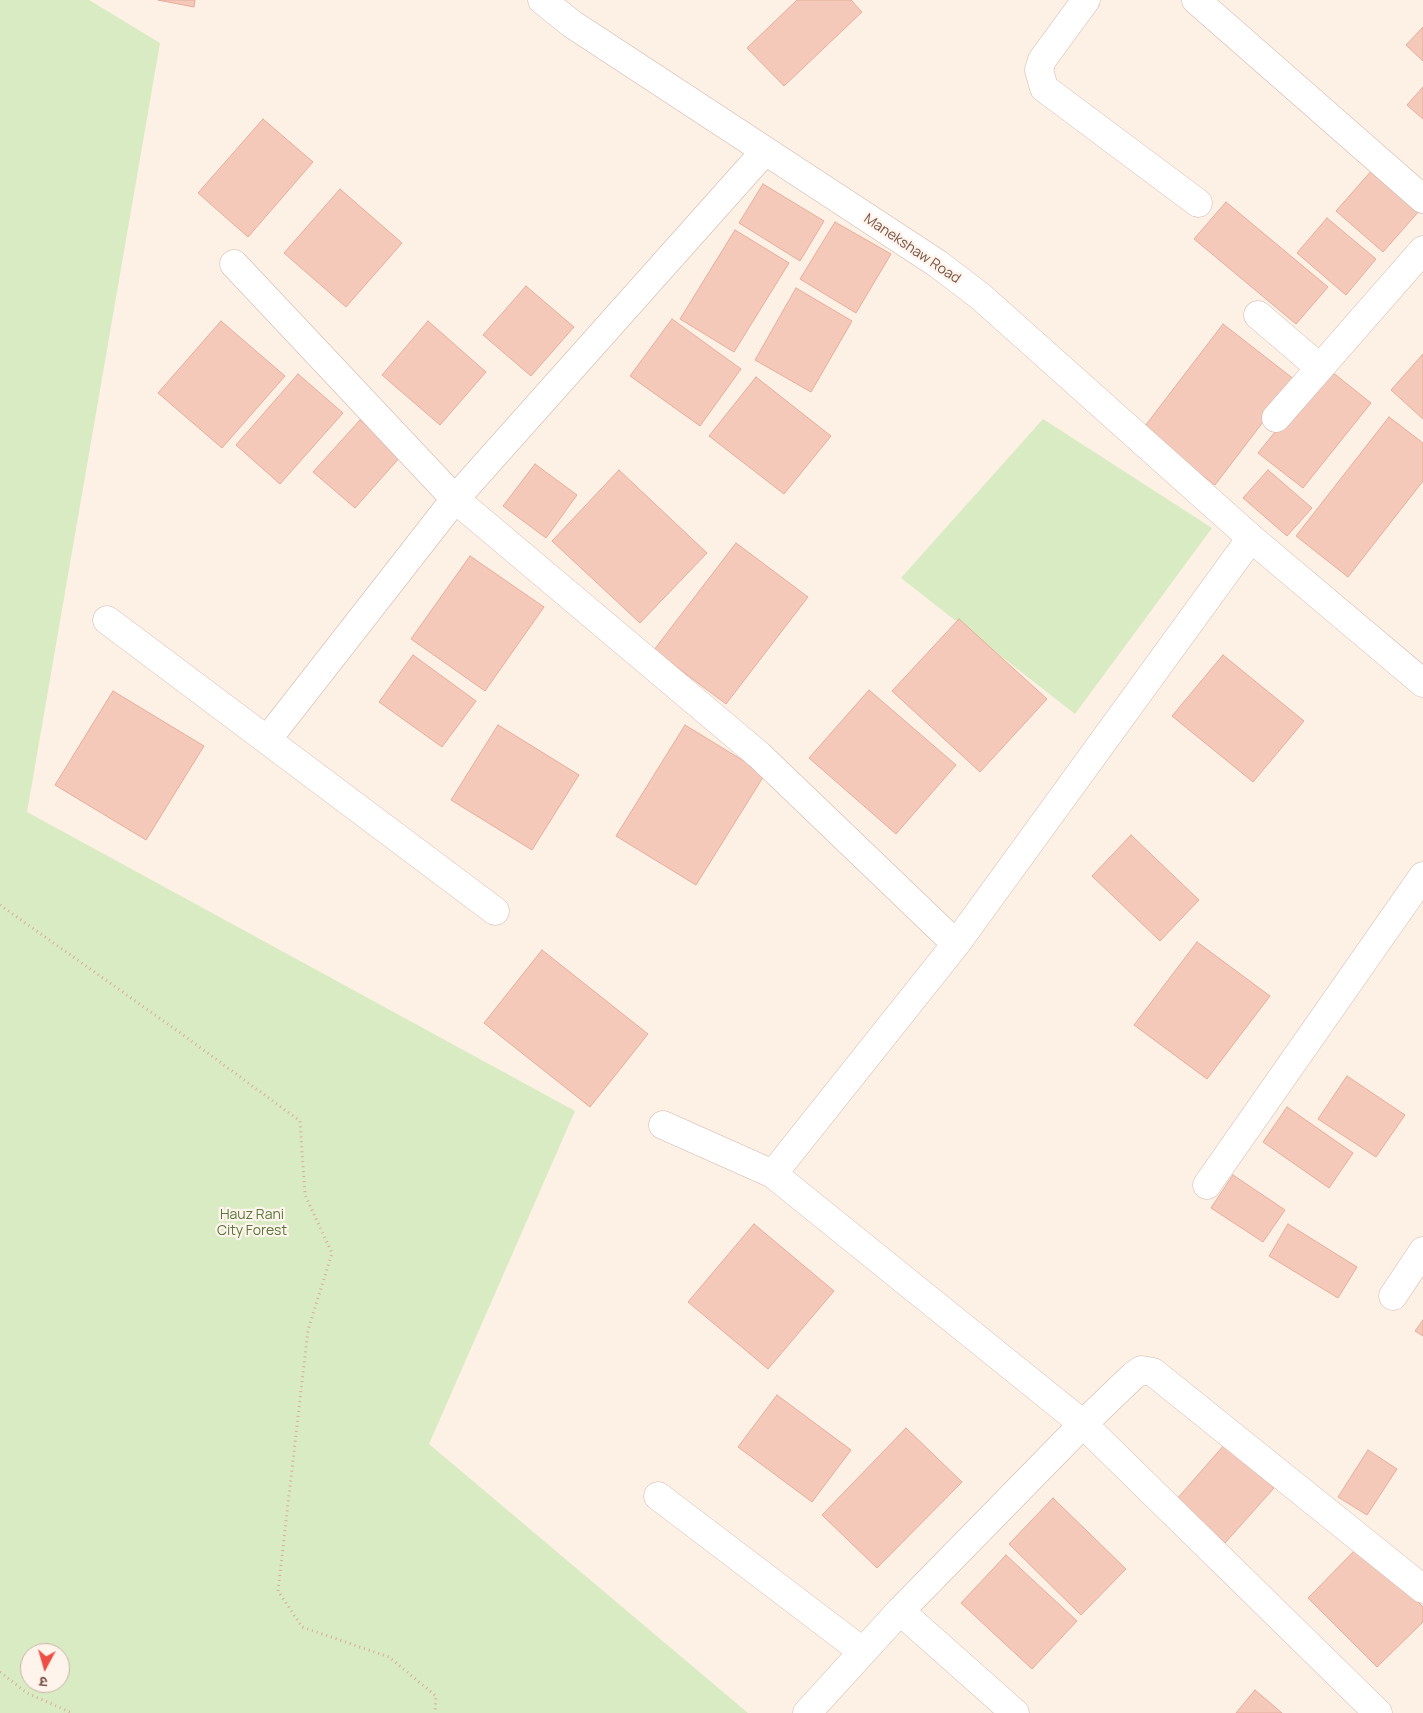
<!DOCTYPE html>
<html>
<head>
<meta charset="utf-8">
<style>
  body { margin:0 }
  #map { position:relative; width:1423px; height:1713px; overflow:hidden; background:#fdf0e4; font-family:Manrope,"Noto Sans Devanagari",sans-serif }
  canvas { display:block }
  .north { position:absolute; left:20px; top:1643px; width:50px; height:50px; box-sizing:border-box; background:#fff4eb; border:1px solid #c9b3aa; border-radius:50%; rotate:186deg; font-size:14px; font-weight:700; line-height:20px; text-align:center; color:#775248 }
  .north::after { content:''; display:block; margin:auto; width:18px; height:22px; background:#ec5044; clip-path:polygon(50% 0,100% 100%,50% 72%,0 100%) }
</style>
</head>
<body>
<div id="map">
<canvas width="1423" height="1713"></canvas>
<div class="north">उ</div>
</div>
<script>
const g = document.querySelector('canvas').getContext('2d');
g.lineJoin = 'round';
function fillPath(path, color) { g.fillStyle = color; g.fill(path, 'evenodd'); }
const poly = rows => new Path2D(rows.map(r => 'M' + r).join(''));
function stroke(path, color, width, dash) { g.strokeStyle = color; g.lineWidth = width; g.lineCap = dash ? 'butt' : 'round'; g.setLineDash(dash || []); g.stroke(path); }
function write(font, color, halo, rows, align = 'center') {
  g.font = font + ' Manrope,sans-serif'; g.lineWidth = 4.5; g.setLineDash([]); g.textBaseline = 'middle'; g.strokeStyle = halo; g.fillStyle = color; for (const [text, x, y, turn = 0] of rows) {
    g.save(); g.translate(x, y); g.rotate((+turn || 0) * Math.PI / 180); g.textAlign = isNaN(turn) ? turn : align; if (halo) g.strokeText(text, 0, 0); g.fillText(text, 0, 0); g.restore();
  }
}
fillPath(poly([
  [0,0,89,0,160,43,27,812,575,1111,429,1444,748,1713,0,1713],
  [30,1653,60,1653,60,1683,30,1683],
  [1043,419,1212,528,1075,714,901,578]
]), '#d9ebc2');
const building = poly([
  [158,0,195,0,194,7,158,0],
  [797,0,851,0,862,12,784,86,747,48,797,0],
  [1423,27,1423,61,1406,45,1423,27],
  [1423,87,1423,119,1407,105,1423,87],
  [263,119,313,162,248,237,198,193,263,119],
  [1373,169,1420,210,1383,252,1336,211,1373,169],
  [763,184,824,221,800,261,739,223,763,184],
  [340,189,402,243,346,307,284,253,340,189],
  [1226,202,1328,287,1296,324,1194,239,1226,202],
  [1327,218,1376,259,1346,295,1297,253,1327,218],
  [835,222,891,254,856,313,800,279,835,222],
  [735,230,789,263,734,352,680,319,735,230],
  [526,286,574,327,531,376,483,335,526,286],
  [796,288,852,321,811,392,755,360,796,288],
  [672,319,741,369,700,426,630,376,672,319],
  [221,321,285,376,222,448,158,393,221,321],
  [428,321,486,372,440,425,382,375,428,321],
  [1223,324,1295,380,1215,485,1142,430,1223,324],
  [1423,354,1423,419,1391,390,1423,354],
  [1327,368,1371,403,1303,488,1258,453,1327,368],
  [298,374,343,413,280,484,236,445,298,374],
  [756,377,831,436,784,494,709,436,756,377],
  [1389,417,1423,443,1423,481,1348,577,1296,536,1389,417],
  [360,420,401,456,355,508,313,472,360,420],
  [535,464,577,495,546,538,503,506,535,464],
  [619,470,707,553,640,623,552,541,619,470],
  [1268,470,1312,508,1287,536,1243,498,1268,470],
  [736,543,808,597,726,704,654,650,736,543],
  [470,556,544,607,485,691,411,639,470,556],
  [959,619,1047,699,980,772,892,691,959,619],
  [413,655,476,701,442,747,379,702,413,655],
  [1223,655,1304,721,1253,782,1172,716,1223,655],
  [869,690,956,765,896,834,809,758,869,690],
  [113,691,204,746,146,840,55,785,113,691],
  [498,725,579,775,532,850,451,800,498,725],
  [685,725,765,774,696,885,616,836,685,725],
  [1131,835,1199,900,1160,941,1092,876,1131,835],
  [1197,942,1270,996,1207,1079,1134,1025,1197,942],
  [542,950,648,1034,590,1107,484,1023,542,950],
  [1347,1076,1405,1115,1376,1157,1318,1119,1347,1076],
  [1287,1107,1353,1153,1329,1188,1263,1142,1287,1107],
  [1233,1175,1285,1210,1263,1242,1211,1208,1233,1175],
  [754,1224,834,1291,768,1369,688,1302,754,1224],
  [1288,1224,1357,1267,1338,1298,1269,1256,1288,1224],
  [1423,1320,1423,1336,1415,1331,1423,1320],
  [777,1395,851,1450,812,1502,738,1447,777,1395],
  [906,1428,962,1482,877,1568,822,1515,906,1428],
  [1225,1444,1274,1488,1225,1543,1176,1500,1225,1444],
  [1368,1450,1397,1469,1367,1515,1338,1497,1368,1450],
  [1053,1498,1126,1569,1081,1615,1009,1544,1053,1498],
  [1360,1545,1423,1607,1423,1622,1377,1667,1308,1598,1360,1545],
  [1006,1555,1077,1621,1032,1669,961,1603,1006,1555],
  [1255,1690,1282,1713,1236,1713,1255,1690]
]);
fillPath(building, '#f4c9ba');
stroke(building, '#e7ac9a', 1);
const minor = poly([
  [542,0,572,24,938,264,980,296,1251,538,1423,683],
  [1086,0,1042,60,1039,70,1044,88,1198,203],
  [1196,0,1423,199],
  [234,264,455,499,759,755,956,944],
  [1258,315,1320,368],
  [1276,418,1423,250],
  [107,620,495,911],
  [267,740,455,499,765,151],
  [663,1125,773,1174,1083,1424,1378,1713],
  [773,1174,956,944,1251,538],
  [1207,1185,1423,876],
  [1393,1296,1423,1251],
  [658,1496,862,1651],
  [900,1611,1015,1713],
  [807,1713,900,1611,1083,1424,1133,1376,1141,1370,1153,1372,1423,1589]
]);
stroke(minor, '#d1b7ac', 29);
stroke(poly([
  [0,905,179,1032,300,1121,305,1195,332,1253,308,1330,278,1591,302,1627,389,1657,436,1696,435,1713],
  [0,1672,27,1693,72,1713]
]), '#d9ab9d', 3, [1, 4]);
stroke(minor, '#fff', 28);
write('14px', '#775248', '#fff4eb', [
  ["Manekshaw Road",912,249,34]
]);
write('14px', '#57773d', '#fff4eb', [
  ["Hauz Rani",252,1215],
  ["City Forest",252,1231]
]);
</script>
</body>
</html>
